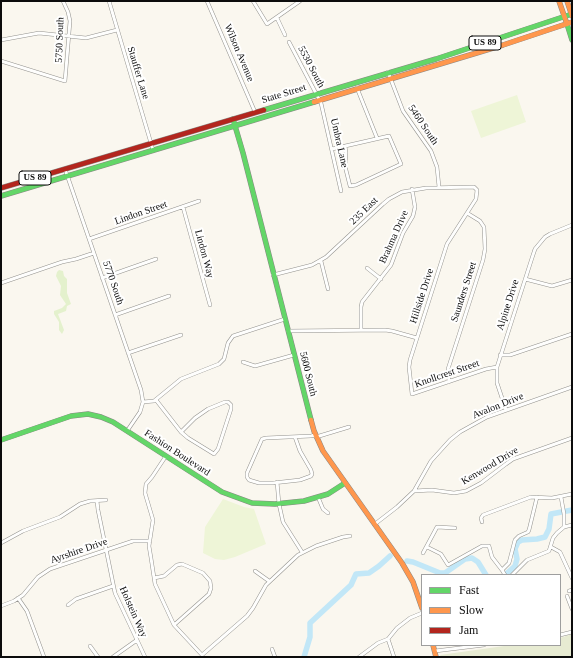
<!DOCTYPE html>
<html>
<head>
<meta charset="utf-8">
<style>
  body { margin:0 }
  #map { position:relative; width:573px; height:658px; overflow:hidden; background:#faf7ef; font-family:"Times New Roman",serif }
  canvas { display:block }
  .frame { position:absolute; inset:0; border:2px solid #0c0c0c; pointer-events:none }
  .legend { position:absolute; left:421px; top:574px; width:140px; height:72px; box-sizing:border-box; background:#fff; border:1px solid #9e9e9e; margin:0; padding:5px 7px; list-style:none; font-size:12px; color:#0c0c0c }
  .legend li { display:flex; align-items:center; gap:8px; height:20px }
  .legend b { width:20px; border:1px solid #9e9e9e }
</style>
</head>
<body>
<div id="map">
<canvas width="573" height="658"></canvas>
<div class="frame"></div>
<ul class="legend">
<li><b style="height:5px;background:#63d668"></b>Fast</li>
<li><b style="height:5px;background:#ff974d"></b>Slow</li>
<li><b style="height:5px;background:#b3261e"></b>Jam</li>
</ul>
</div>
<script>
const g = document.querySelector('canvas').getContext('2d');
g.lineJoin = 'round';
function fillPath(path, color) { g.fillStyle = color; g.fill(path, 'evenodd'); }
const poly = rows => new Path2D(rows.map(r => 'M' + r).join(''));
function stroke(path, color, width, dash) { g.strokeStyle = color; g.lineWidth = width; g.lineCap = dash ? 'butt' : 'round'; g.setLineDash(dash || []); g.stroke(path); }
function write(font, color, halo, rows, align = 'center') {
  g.font = font + ' "Times New Roman",serif'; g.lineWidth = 4; g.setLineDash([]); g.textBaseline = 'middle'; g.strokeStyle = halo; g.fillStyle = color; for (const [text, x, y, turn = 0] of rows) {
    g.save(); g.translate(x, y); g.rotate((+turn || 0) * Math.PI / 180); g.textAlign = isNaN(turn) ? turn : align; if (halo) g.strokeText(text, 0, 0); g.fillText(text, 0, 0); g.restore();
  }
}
fillPath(poly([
  [59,270,63,271,64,276,67,279,67,293,71,304,67,306,66,311,58,314,64,330,62,334,59,330,59,322,54,314,54,311,62,308,66,304,60,295,61,286,56,276,57,272]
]), '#e4f1cd');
fillPath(poly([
  [572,634,572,657,441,657,440,655,511,645,560,645,560,638]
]), '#e7ebd2');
fillPath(poly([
  [517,95,526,122,481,138,471,111],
  [223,499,244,507,254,509,266,544,235,557,224,560,215,559,203,553,205,527]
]), '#eef5d7');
stroke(poly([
  [407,561,413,562,440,573,445,573,465,559,472,558,478,562,486,575],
  [505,575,515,566,517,559,515,549,518,542,522,540,537,539,545,537,549,529,551,514,572,510],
  [304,657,310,637,310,623,351,585,356,574,369,573,379,566,390,556]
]), '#c2e7f7', 5.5);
const street = poly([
  [109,1,153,150],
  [207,1,255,112],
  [253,1,267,24,300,1],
  [277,18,285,35],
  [1,40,39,33,86,38,117,30],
  [289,42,321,103,341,191],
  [1,61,65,81,70,21,68,12,63,1],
  [388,72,403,111,431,151,437,167,439,187],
  [357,88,377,138],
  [332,149,389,136,401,164,356,185,350,186,345,166,346,153,345,146],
  [65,169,141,390,143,402],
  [183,207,210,305],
  [89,239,199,201],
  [321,261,328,289],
  [367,268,381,279],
  [273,275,312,265,326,257,383,204,389,199,402,192,426,188,474,187,477,190,476,199,447,244,410,360,409,367,412,394,486,369,497,367],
  [102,278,156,259],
  [525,279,552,286,572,280],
  [1,283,62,262,76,259,94,253],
  [115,315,169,296],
  [361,330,361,307,362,302,391,265,403,233,413,216,415,207,412,189],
  [288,331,385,330,392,331,417,338],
  [128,353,181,335],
  [500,355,510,355,572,334],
  [243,362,255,366,294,355],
  [449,382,448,369,483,260,485,249,484,227,480,221,467,213],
  [156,400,181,432,188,438,214,454,218,449,231,409,231,405,228,402,225,402,208,409,195,418,181,432],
  [506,410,497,383,497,367,532,258,535,249,545,237,550,234,572,225],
  [127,431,140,412,143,402,154,401,181,379,219,364,224,359,228,343,233,336,285,319],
  [295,437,300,451,311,470,312,474,311,476,300,480,273,483,259,483,249,480,247,477,247,473,262,439,266,438,311,436,315,435],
  [316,437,349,427],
  [166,456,152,477,146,484,145,493,153,520,149,546,151,558,155,584,174,625,202,655],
  [277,482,279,504,283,522,302,552],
  [414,491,432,490,454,493,466,491,481,483,506,464,513,459,572,438],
  [318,497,323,509,328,513],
  [561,497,564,514,564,527],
  [97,501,98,510,115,593,145,657],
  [482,522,481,518,483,515,531,497,552,498,572,494],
  [375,524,397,507,414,491,431,461,450,440,460,432,487,417,572,387],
  [1,543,23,531,60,517,80,504,90,501,106,500],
  [427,547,441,554,448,565,482,546,489,546,492,557,502,570,509,563,515,540,519,536,528,532,529,530,537,497],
  [551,547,560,552,572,578],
  [423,553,437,527,455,528],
  [502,570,505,575],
  [255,571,269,581],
  [512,575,527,560,549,551,553,538,557,533,564,527,572,525],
  [154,578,164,576,177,565,182,564,203,573,210,581,211,588,209,594,174,625],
  [569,591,572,590],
  [567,596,572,609],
  [18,598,27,611,44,657],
  [68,605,76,599,113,586],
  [1,606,14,601,23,595,38,577,50,569,133,541,150,541],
  [560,635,572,632],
  [388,639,397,628,410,618,422,613],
  [388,639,394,657],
  [90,646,98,657],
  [272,649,275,657],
  [435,651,484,645],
  [202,655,247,616,253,608,266,585,298,555,316,546,343,537,350,536],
  [113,657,137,640],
  [359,657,378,643,388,639]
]);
const fast = poly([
  [567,24,572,40],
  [264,110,436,59,572,14],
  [233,119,243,153,311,420],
  [1,196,314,102],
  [1,440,71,416,88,414,101,417,113,422,222,492,252,503,275,504,304,501,328,494,345,483]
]);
const slow = poly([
  [559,1,567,24],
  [567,1,572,16],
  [314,102,503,45,572,22],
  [311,420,314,431,323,451,402,563,413,582,422,608],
  [433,645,436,657]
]);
const jam = poly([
  [1,188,264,110]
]);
stroke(street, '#93928e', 4);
stroke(fast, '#8a8885', 5.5);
stroke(slow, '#8a8885', 5.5);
stroke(jam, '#8a8885', 5.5);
stroke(street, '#fefefd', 3);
stroke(fast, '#63d668', 4.5);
stroke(slow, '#ff974d', 4.5);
stroke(jam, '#b3261e', 4.5);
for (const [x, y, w] of [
  [485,43,32],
  [35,178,32]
]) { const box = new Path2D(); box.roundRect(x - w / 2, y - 7, w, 14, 3); g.fillStyle = '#fff'; g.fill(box); stroke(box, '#0c0c0c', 1); }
write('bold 9px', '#0c0c0c', null, [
  ["US 89",485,43],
  ["US 89",35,178]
]);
write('10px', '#0c0c0c', '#fff', [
  ["5750 South",60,40,-88],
  ["Wilson Avenue",239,53,67],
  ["5530 South",311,67,62],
  ["Stauffer Lane",138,73,73],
  ["State Street",284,94,-17],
  ["5460 South",423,125,56],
  ["Umbra Lane",339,143,77],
  ["235 East",364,211,-44],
  ["Lindon Street",141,213,-19],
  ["Brahma Drive",394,237,-66],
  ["Lindon Way",204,254,75],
  ["5770 South",113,283,71],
  ["Saunders Street",464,292,-72],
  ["Hillside Drive",422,296,-72],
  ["Alpine Drive",508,305,-72],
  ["5600 South",308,374,76],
  ["Knollcrest Street",447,374,-19],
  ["Avalon Drive",498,406,-22],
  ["Fashion Boulevard",177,453,33],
  ["Kenwood Drive",490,466,-31],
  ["Ayrshire Drive",79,551,-19],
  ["Holstein Way",133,612,66]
]);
</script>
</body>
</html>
